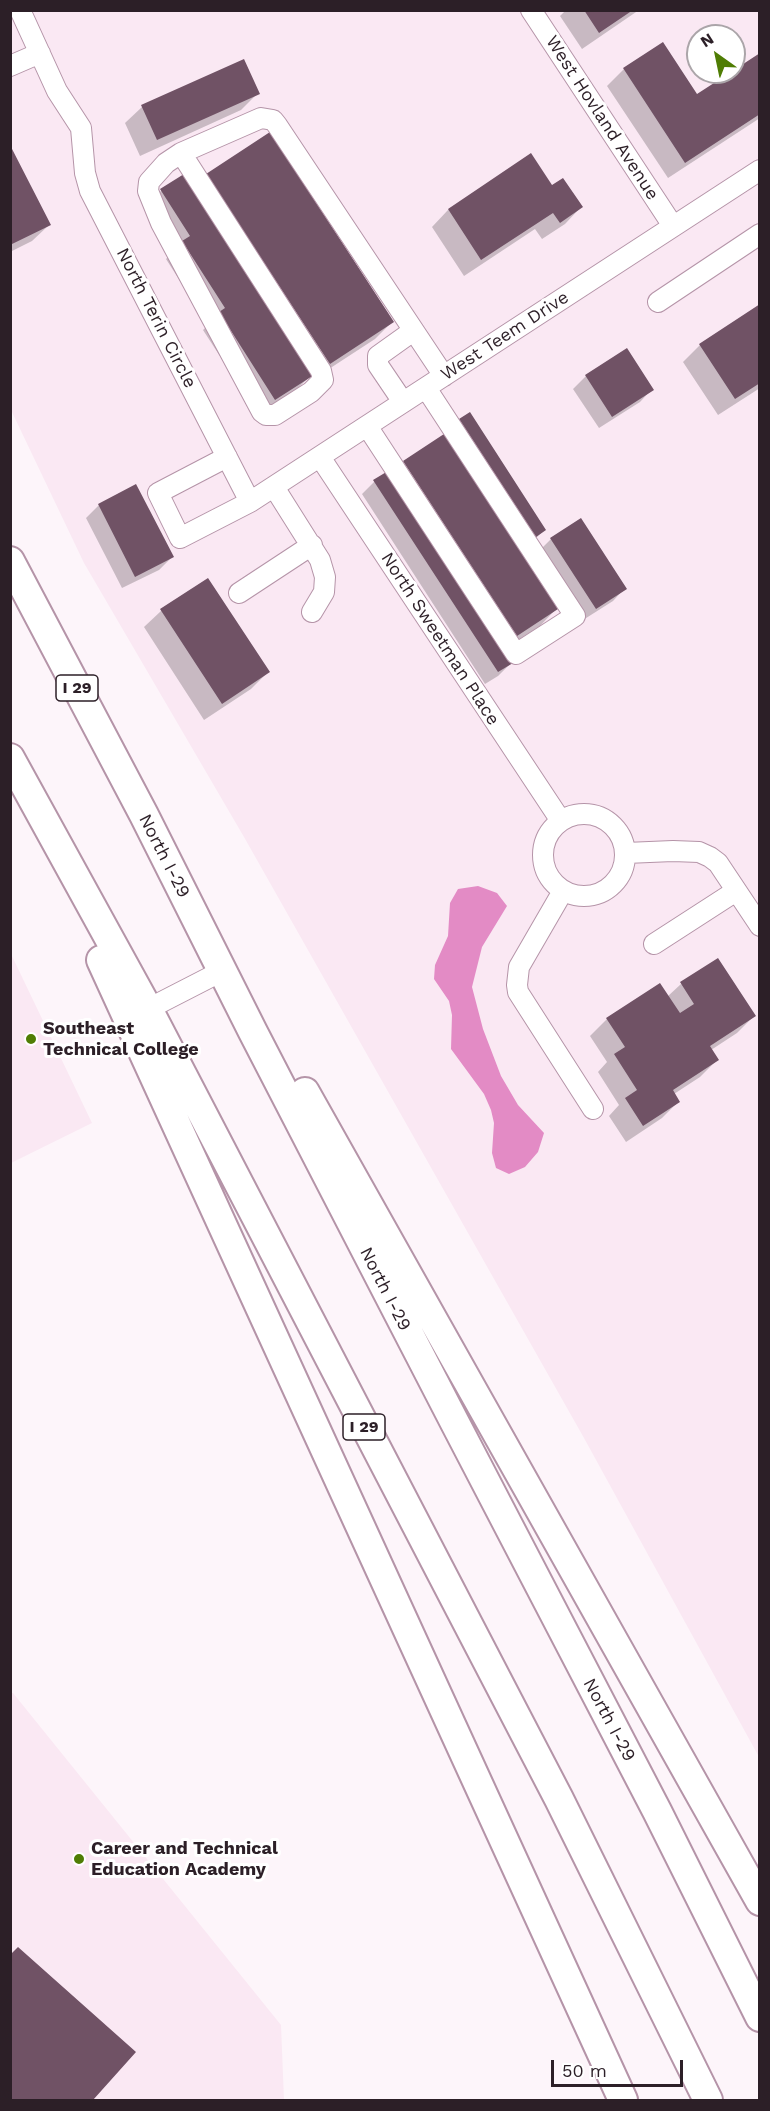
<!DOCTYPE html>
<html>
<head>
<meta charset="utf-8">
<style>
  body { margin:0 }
  #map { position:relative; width:770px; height:2111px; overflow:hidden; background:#fdf5fa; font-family:"Work Sans",sans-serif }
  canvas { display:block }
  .frame { position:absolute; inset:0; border:12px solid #2c1f27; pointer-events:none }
  .north { position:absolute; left:686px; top:24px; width:60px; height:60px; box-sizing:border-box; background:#fff; border:2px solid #aba5a9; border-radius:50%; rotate:327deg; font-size:16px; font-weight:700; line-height:24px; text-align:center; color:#2c1f27 }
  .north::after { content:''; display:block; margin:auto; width:21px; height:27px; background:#4f7d04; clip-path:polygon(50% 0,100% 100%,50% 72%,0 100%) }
  .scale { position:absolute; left:551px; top:2060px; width:132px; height:27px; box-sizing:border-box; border:3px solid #2c1f27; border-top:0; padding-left:8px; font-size:18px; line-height:21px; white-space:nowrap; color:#2c1f27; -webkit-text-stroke:4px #fff; paint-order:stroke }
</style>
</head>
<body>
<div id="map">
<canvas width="770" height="2111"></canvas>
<div class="frame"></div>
<div class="north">N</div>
<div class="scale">50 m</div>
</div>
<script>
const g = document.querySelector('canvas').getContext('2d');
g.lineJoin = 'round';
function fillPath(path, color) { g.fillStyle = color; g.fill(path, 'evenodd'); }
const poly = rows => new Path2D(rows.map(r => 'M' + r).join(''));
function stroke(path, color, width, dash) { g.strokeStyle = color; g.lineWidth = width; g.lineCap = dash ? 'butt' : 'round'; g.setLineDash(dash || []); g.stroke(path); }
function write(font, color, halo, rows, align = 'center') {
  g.font = font + ' "Work Sans",sans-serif'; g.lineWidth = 6; g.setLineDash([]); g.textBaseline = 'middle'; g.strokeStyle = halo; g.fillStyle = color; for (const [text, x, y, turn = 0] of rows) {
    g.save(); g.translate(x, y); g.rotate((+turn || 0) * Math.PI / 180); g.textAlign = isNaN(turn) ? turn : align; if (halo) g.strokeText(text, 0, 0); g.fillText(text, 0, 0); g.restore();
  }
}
fillPath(poly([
  [11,11,759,11,759,1757,584,1438,244,837,84,563,11,410],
  [698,36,734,36,734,72,698,72],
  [11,954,92,1123,11,1163,10,1163],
  [10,1693,13,1693,281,2025,284,2100,11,2100]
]), '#fae8f3');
fillPath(poly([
  [478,886,497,893,507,906,482,947,472,987,483,1029,501,1076,518,1105,544,1133,538,1152,525,1167,509,1174,496,1168,492,1153,494,1123,491,1110,484,1094,451,1049,452,1015,449,1001,434,979,435,965,448,936,450,903,458,889]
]), '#e38bc5');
fillPath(poly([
  [566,10,639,10,582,49,560,16],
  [662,44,696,96,760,55,760,118,668,178,607,86,624,69],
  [258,93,241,110,140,156,125,123,142,107],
  [10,148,49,225,32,241,10,252],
  [531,155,552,187,581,207,565,224,542,239,535,229,464,276,432,227,448,210],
  [206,175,392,322,375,339,312,380,310,376,295,391,258,415,203,330,208,325,166,259,173,252,144,207,161,191,183,176],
  [760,306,760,388,718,415,683,362,700,345],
  [586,376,652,389,640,402,599,428,573,389],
  [460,420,544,530,531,543,447,433],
  [404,462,556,609,540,626,502,650,511,663,498,676,485,684,362,494,374,482,390,477],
  [136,486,172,557,159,570,122,588,86,518,99,505],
  [551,539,625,588,613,601,583,620,538,552],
  [208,580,268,672,251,689,204,720,144,627,161,611],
  [681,984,754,1016,737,1033,711,1050,717,1060,700,1077,674,1094,679,1101,662,1118,626,1142,609,1116,619,1105,598,1072,607,1062,590,1036,607,1019,667,997],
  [10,1956,134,2052,91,2100,10,2100]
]), '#0003');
fillPath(poly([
  [584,10,633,10,599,33],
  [663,42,697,94,731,72,734,72,734,70,760,53,760,114,685,163,623,68],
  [244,59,260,94,157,140,141,105],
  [270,132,394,322,330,364,206,174],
  [10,145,51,225,10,245],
  [531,153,552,185,563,178,583,207,560,223,553,213,481,260,448,209],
  [184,174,314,375,275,400,219,312,225,308,182,241,190,236,160,189],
  [760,304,760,383,735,399,699,344],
  [627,348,654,390,612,417,585,375],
  [470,412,546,530,536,537,459,419],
  [444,434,558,609,517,636,403,461],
  [388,471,513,663,498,672,373,480],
  [136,484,174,557,135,577,98,504],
  [581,518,627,589,596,609,550,538],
  [208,578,270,672,222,704,160,609],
  [718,958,756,1016,710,1046,719,1060,673,1090,680,1102,643,1126,625,1098,637,1090,614,1054,625,1047,606,1018,660,983,680,1013,694,1004,680,982],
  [18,1947,136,2052,93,2100,10,2100,10,1955]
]), '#705265');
const minor = poly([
  [20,10,57,91,81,128,85,173,90,191,250,502],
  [531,10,673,226],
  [10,66,40,53],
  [181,153,321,371,323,380,311,392,275,415,266,415,262,412,161,223,148,191,149,182,166,163,181,153,261,118,273,120,277,125,444,376],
  [658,302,760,234],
  [403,402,378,365,378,356,413,331],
  [367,426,516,654,575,616,426,388],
  [227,457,158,493,180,538,250,502,760,170],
  [320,457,561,821],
  [274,487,320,560,325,577,324,592,312,612],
  [239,593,312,545],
  '543 855a41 41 0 1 1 82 0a41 41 0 1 1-82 0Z',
  [626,853,673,851,699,852,710,857,718,863,760,926],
  [563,891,519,967,517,985,518,992,593,1109],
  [654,944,736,891],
  [148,1009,222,971]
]);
const highway = poly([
  [10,561,144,815,253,1032,455,1423,657,1811,760,2017],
  [10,758,148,1009,559,1799,708,2100],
  [101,960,623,2100],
  [305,1092,760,1901]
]);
stroke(minor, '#b594a8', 22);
stroke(highway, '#b594a8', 32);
stroke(minor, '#fff', 20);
stroke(highway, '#fff', 28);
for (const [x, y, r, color] of [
  [31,1039,6,"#4f7d04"],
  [79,1859,6,"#4f7d04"]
]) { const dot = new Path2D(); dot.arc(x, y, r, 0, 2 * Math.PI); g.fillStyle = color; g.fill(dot); stroke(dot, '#fff', 2); }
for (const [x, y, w] of [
  [77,688,42],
  [364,1427,42]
]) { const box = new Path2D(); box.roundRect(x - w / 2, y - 13, w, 26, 4.5); g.fillStyle = '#fff'; g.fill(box); stroke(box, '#2c1f27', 1.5); }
write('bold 16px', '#2c1f27', null, [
  ["I 29",77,688],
  ["I 29",364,1427]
]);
write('18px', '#2c1f27', '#fff', [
  ["West Hovland Avenue",602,118,57],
  ["North Terin Circle",156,318,63],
  ["West Teem Drive",505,336,-33],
  ["North Sweetman Place",440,639,57],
  ["North I-29",164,856,63],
  ["North I-29",385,1289,63],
  ["North I-29",609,1720,62]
]);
write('bold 18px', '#2c1f27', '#fff', [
  ["Southeast",43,1029],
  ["Technical College",43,1050],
  ["Career and Technical",91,1849],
  ["Education Academy",91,1870]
], 'left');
</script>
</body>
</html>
